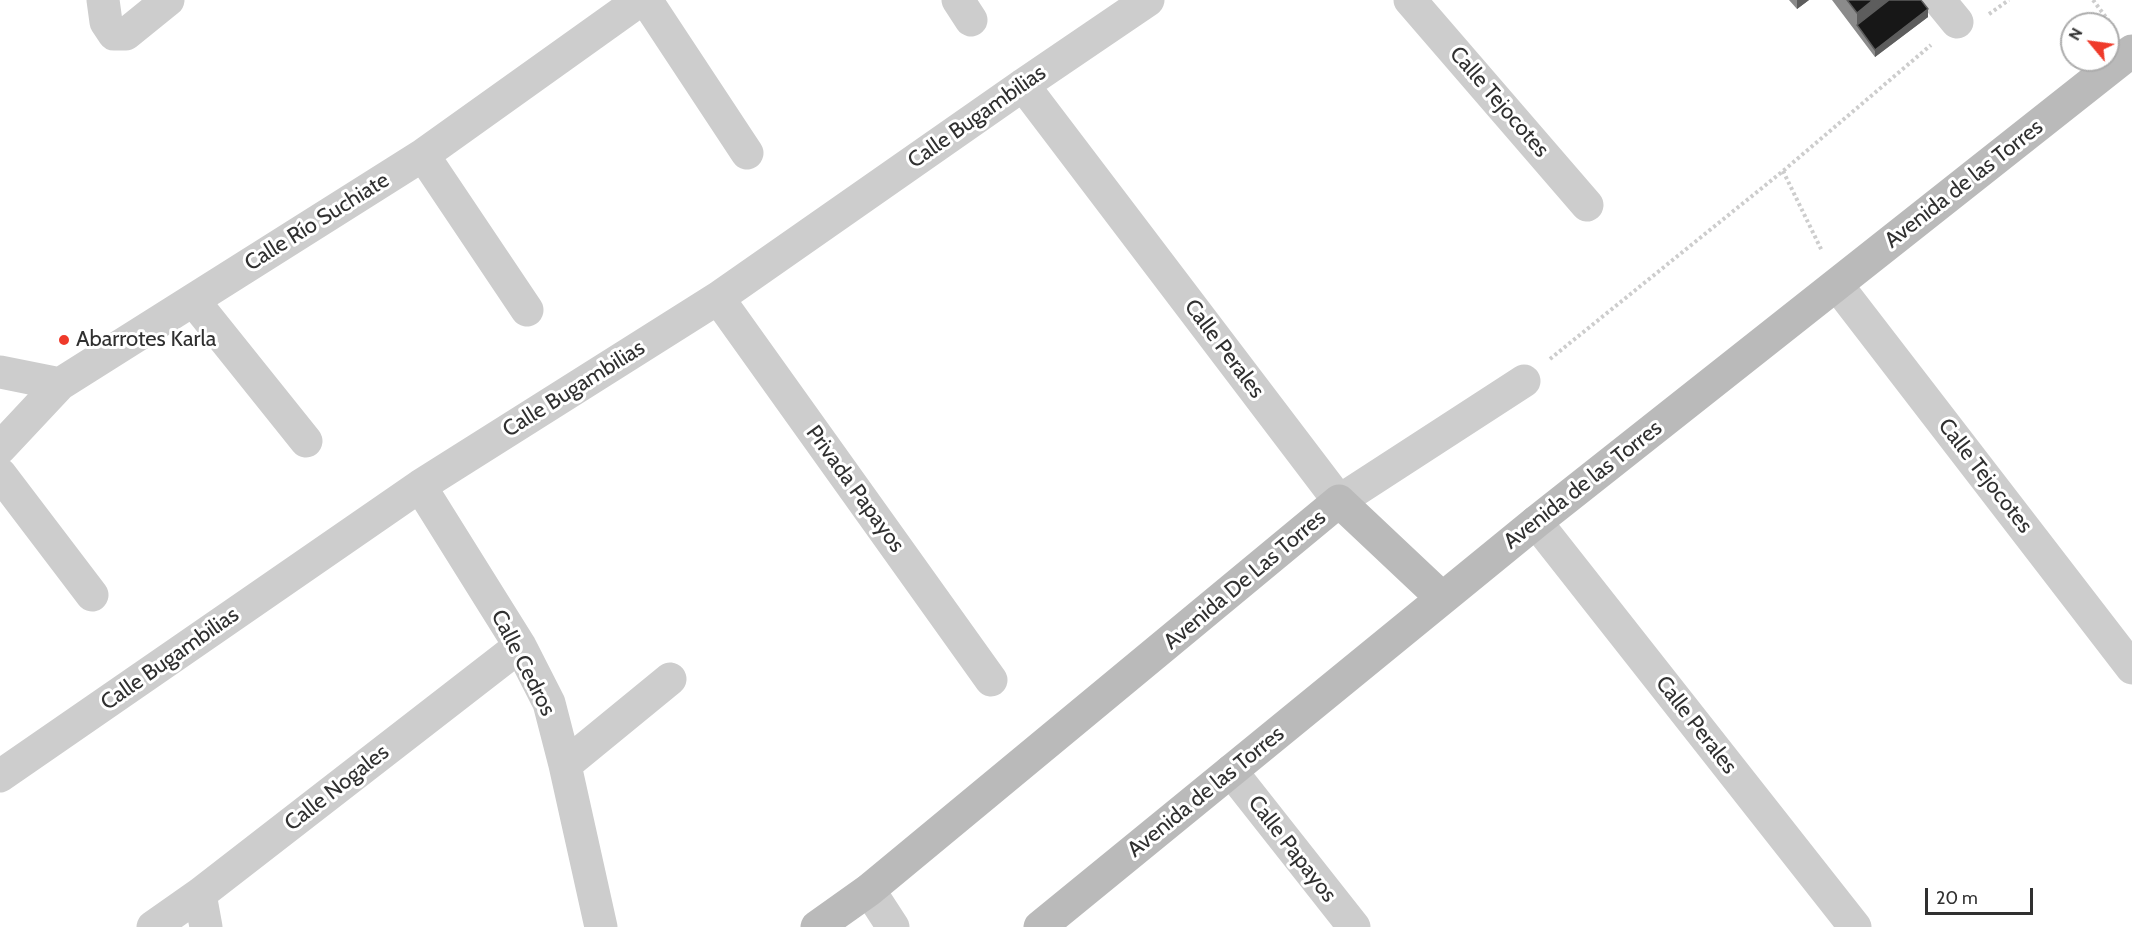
<!DOCTYPE html>
<html>
<head>
<meta charset="utf-8">
<style>
  body { margin:0 }
  #map { position:relative; width:2132px; height:927px; overflow:hidden; background:#fff; font-family:Cabin,sans-serif }
  canvas { display:block }
  .north { position:absolute; left:2060px; top:12px; width:60px; height:60px; box-sizing:border-box; background:#fff; border:2px solid #acacac; border-radius:50%; rotate:299deg; font-size:16px; font-weight:700; line-height:24px; text-align:center; color:#303030 }
  .north::after { content:''; display:block; margin:auto; width:21px; height:27px; background:#ef3a2a; clip-path:polygon(50% 0,100% 100%,50% 72%,0 100%) }
  .scale { position:absolute; left:1925px; top:888px; width:108px; height:27px; box-sizing:border-box; border:3px solid #303030; border-top:0; padding-left:8px; font-size:18px; line-height:21px; white-space:nowrap; color:#303030; -webkit-text-stroke:4px #fff; paint-order:stroke }
</style>
</head>
<body>
<div id="map">
<canvas width="2132" height="927"></canvas>
<div class="north">N</div>
<div class="scale">20 m</div>
</div>
<script>
const g = document.querySelector('canvas').getContext('2d');
g.lineJoin = 'round';
const poly = rows => new Path2D(rows.map(r => 'M' + r).join(''));
function stroke(path, color, width, dash) { g.strokeStyle = color; g.lineWidth = width; g.lineCap = dash ? 'butt' : 'round'; g.setLineDash(dash || []); g.stroke(path); }
function fillPath(path, color) { g.fillStyle = color; g.fill(path, 'evenodd'); }
function write(font, color, halo, rows, align = 'center') {
  g.font = font + ' Cabin,sans-serif'; g.lineWidth = 6; g.setLineDash([]); g.textBaseline = 'middle'; g.strokeStyle = halo; g.fillStyle = color; for (const [text, x, y, turn = 0] of rows) {
    g.save(); g.translate(x, y); g.rotate((+turn || 0) * Math.PI / 180); g.textAlign = isNaN(turn) ? turn : align; if (halo) g.strokeText(text, 0, 0); g.fillText(text, 0, 0); g.restore();
  }
}
stroke(poly([
  [2093,0,2111,24],
  [1989,14,2009,0],
  [1783,171,1822,251],
  [1550,359,1783,171,1931,45]
]), '#cdcdcd', 4, [3, 3]);
stroke(poly([
  [103,0,106,22,114,34,126,34,168,0],
  [646,0,747,153],
  [958,0,971,20],
  [1410,0,1587,205],
  [1939,0,1957,22],
  [1023,85,1339,501,1524,381],
  [423,155,527,310],
  [1837,285,2132,668],
  [718,298,991,680],
  [193,300,306,441],
  [0,372,60,384],
  [0,448,60,384,423,155,640,0],
  [0,474,92,595],
  [420,486,520,646,549,703,565,765,601,927],
  [1536,522,1855,927],
  [565,765,670,679],
  [1231,771,1354,927],
  [0,776,420,486,718,298,1023,85,1148,0],
  [869,890,893,927],
  [200,894,206,927],
  [153,927,200,894,520,646]
]), '#cdcdcd', 33);
stroke(poly([
  [817,927,869,890,1339,501,1442,598],
  [1040,927,1536,522,2132,51]
]), '#bababa', 33);
fillPath(poly([
  [1789,0,1809,0,1797,9],
  [1832,0,1921,0,1928,17,1875,57]
]), '#8b8b8b');
fillPath(poly([
  [1797,0,1809,0,1797,9],
  [1873,0,1898,0,1857,25,1857,13],
  [1928,9,1928,17,1875,57,1875,50]
]), '#5d5d5d');
const building = poly([
  [1847,0,1873,0,1857,13,1847,0],
  [1889,0,1921,0,1928,9,1875,50,1857,25,1889,0]
]);
fillPath(building, '#171717');
stroke(building, '#5d5d5d', 1.5);
for (const [x, y, r, color] of [
  [64,340,6,"#ef3a2a"]
]) { const dot = new Path2D(); dot.arc(x, y, r, 0, 2 * Math.PI); g.fillStyle = color; g.fill(dot); stroke(dot, '#fff', 2); }
write('22px', '#303030', '#fff', [
  ["Calle Tejocotes",1499,102,49],
  ["Calle Bugambilias",977,117,-35],
  ["Avenida de las Torres",1964,184,-38],
  ["Calle Río Suchiate",317,222,-32],
  ["Calle Perales",1224,349,53],
  ["Calle Bugambilias",574,389,-32],
  ["Calle Tejocotes",1985,476,52],
  ["Avenida de las Torres",1583,485,-38],
  ["Privada Papayos",855,489,54],
  ["Avenida De Las Torres",1245,580,-40],
  ["Calle Bugambilias",170,659,-35],
  ["Calle Cedros",523,663,63],
  ["Calle Perales",1696,725,52],
  ["Calle Nogales",337,788,-38],
  ["Avenida de las Torres",1206,792,-39],
  ["Calle Papayos",1292,849,52]
]);
write('22px', '#303030', '#fff', [
  ["Abarrotes Karla",76,340]
], 'left');
</script>
</body>
</html>
